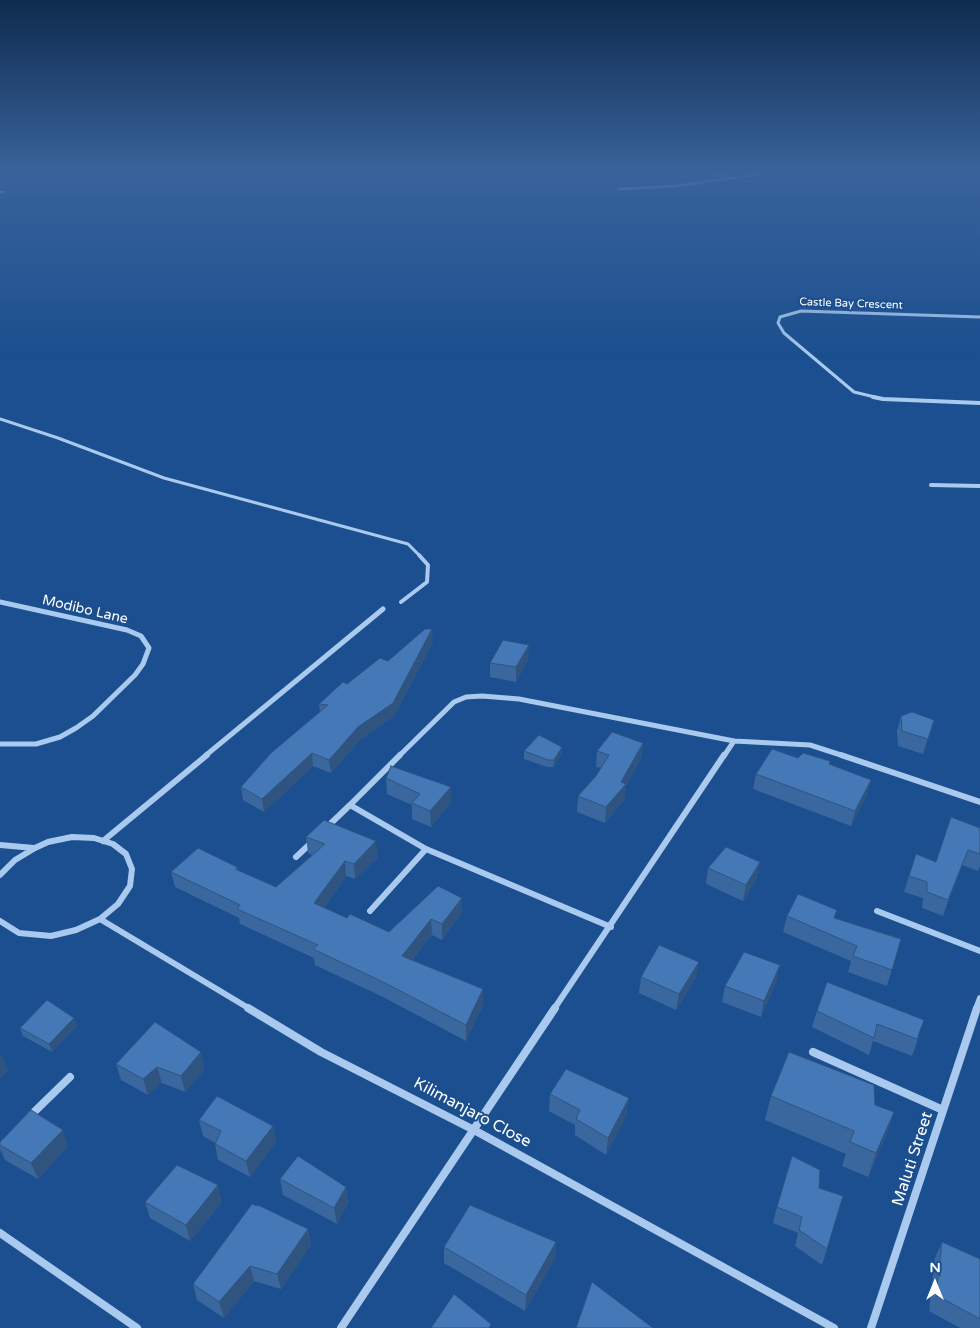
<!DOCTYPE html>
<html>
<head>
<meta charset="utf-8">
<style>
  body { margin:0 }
  #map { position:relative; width:980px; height:1328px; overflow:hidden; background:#1b4f8f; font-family:"Varela Round",sans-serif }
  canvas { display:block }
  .north { position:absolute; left:910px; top:1258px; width:50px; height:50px; -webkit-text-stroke:4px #1b4f8f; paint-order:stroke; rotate:0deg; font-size:14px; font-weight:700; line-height:20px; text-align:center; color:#fff }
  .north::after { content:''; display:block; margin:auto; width:18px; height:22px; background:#fff; clip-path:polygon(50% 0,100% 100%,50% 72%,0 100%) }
</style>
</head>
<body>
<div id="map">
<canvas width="980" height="1328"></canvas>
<div class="north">N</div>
</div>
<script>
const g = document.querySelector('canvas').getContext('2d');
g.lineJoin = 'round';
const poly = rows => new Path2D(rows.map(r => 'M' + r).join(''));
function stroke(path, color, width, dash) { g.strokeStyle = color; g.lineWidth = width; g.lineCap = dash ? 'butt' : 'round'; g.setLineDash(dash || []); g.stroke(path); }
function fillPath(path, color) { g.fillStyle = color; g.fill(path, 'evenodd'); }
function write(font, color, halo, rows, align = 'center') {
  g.font = font + ' "Varela Round",sans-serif'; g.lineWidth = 4; g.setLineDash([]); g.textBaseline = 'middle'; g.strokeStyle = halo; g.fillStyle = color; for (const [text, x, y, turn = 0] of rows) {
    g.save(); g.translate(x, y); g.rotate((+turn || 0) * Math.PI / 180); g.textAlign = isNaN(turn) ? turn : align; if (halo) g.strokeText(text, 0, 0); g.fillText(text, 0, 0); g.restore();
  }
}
stroke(poly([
  [166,173,223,173],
  [0,192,3,192]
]), '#a9c9ee', 2);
stroke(poly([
  [0,419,58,438,164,478,408,544,420,556]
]), '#a9c9ee', 3);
stroke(poly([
  [401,602,427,582,428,565,419,555]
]), '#a9c9ee', 4);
stroke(poly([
  [714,173,728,178],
  [619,189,676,186,766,173]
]), '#a9c9ee', 2.5);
stroke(poly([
  [879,398,854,392,784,333,778,323,780,317,801,311,980,317]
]), '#a9c9ee', 3);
stroke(poly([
  [873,397,883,399,980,403],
  [931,485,980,486]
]), '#a9c9ee', 4);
stroke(poly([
  [0,602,127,630,141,636,149,648,143,664,135,675,93,716,76,728,60,737,36,744,0,744],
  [205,756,383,609],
  [399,756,454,702,466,697,482,696,519,699,734,741,810,745,844,756],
  [724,756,734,741]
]), '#a9c9ee', 5);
stroke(poly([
  [400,755,350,805,426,849,611,927],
  [841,755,980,802],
  [327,827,350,805],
  [103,841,207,755],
  [0,845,34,848],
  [296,857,312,842],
  [0,875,15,860,35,848,48,842,72,837,94,838,113,844,126,854,132,869,130,886,118,904,100,919,76,930,51,936,19,933,0,921],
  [370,911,426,849],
  [877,911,980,951],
  [100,919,250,1009],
  [554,1009,724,755],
  [976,1009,980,998]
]), '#a9c9ee', 6);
stroke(poly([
  [248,1008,321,1052,474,1130,834,1328],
  [813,1052,943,1110],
  [30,1116,70,1077],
  [0,1233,137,1328],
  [341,1328,555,1008],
  [871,1328,977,1008]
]), '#a9c9ee', 8);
fillPath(poly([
  [433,642,394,716,360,740,331,773,313,766,264,812,243,800,241,787,320,712,319,704,388,661],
  [528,660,516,682,490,677,490,663],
  [901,716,934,720,923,754,898,746,897,731],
  [643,743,641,758,626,786,624,800,605,823,577,812,578,796,596,776,601,768,596,767,597,751],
  [562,747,562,754,553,767,547,767,524,759,524,751],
  [798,758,830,761,829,764,871,780,867,795,851,826,753,789,756,774],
  [386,778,451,802,431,827,412,819,412,805,387,794],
  [980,828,980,866,978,871,962,865,943,916,922,908,923,898,904,892,916,854,936,862],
  [306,837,378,857,355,879,346,876,324,908,347,918,389,932,438,886,462,913,442,940,432,935,412,960,483,989,483,1005,466,1041,383,997,315,965,314,958,240,924,239,918,175,887,171,872,237,867,238,870,276,887,313,855,308,853],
  [708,868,757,878,743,901,706,884],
  [787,916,835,918,901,939,887,986,848,972,851,961,783,932],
  [780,965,776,982,761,1017,722,1002,725,986],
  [641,977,696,978,676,1010,639,993],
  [827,982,919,1036,912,1056,873,1041,869,1055,812,1027,817,1011],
  [77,1026,52,1052,23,1036,20,1028],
  [116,1064,205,1069,185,1092,162,1083,148,1095,121,1080],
  [550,1094,627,1114,606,1155,575,1135,575,1125,549,1111],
  [771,1096,875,1105,894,1112,886,1136,868,1177,842,1166,846,1154,765,1120],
  [199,1120,273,1126,276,1142,250,1177,218,1160,215,1144,215,1143,203,1136],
  [0,1142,68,1146,38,1179,5,1160,0,1149],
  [280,1179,346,1187,348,1203,337,1224,283,1195],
  [819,1188,827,1249,822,1265,795,1246,798,1233,773,1223,777,1207],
  [145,1202,222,1202,190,1241,150,1218],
  [308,1229,311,1245,281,1289,254,1281,224,1318,197,1300,193,1284],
  [556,1242,555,1258,525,1311,444,1263,444,1247],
  [942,1242,980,1259,980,1328,960,1328,929,1311,935,1258]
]), '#3a679d');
fillPath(poly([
  [432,629,433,642,394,716,360,740,331,773,329,760],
  [529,645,528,660,516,682,516,667],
  [934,720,930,735,923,754,928,739],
  [643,743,641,758,626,786,624,800,605,823,606,807],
  [562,747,562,754,553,767,554,760],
  [312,753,313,766,264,812,262,799],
  [871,780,867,795,851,826,855,811],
  [451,787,451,802,431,827,430,811],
  [376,841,378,857,355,879,354,864],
  [968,850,962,865,943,916,948,900],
  [345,861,346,876,316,919,314,903],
  [760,862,757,878,743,901,746,885],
  [462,898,462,913,442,940,442,924],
  [431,919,432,935,403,971,402,956],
  [699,962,696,978,676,1010,679,994],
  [780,965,776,982,761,1017,764,1001],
  [483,989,483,1005,466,1041,466,1025],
  [74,1018,77,1026,52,1052,49,1044],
  [201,1052,205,1069,185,1092,181,1076],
  [2,1055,8,1071,0,1079,0,1056],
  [157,1067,162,1083,148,1095,143,1079],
  [629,1098,627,1114,606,1155,608,1138],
  [894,1112,886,1136,868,1177,876,1153],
  [273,1126,276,1142,250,1177,246,1161],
  [63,1130,68,1146,38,1179,31,1163],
  [218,1185,222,1202,190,1241,186,1225],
  [346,1187,348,1203,337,1224,334,1208],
  [308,1229,311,1245,281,1289,277,1274],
  [556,1242,555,1258,525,1311,526,1295],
  [250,1266,254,1281,224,1318,219,1302]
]), '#305480');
const building = poly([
  [425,629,432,629,393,703,358,727,329,760,312,753,262,799,241,787,271,753,328,705,319,704,343,682,347,684,380,658,388,661,425,629],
  [503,640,529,645,516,667,490,663,503,640],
  [912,712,934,720,928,739,902,731,901,716,912,712],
  [612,732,643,743,621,782,626,784,606,807,578,796,596,776,609,755,597,751,612,732],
  [539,735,562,747,554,760,548,760,524,751,539,735],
  [772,749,798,758,803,753,830,761,829,764,871,780,855,811,756,774,772,749],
  [391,766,451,787,430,811,412,803,420,794,386,778,391,766],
  [951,817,980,828,980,854,968,850,948,900,927,892,927,882,909,876,916,854,936,862,951,817],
  [324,820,376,841,354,864,345,861,314,903,347,918,350,914,389,932,438,886,462,898,442,924,431,919,402,956,483,989,466,1025,381,981,313,949,318,945,237,909,240,905,171,872,198,848,237,867,235,869,276,887,325,844,306,837,324,820],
  [726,847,760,862,746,885,708,868,726,847],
  [798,894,837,910,834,918,901,939,892,970,853,956,857,946,787,916,798,894],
  [659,945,699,962,679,994,641,977,659,945],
  [744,952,780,965,764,1001,725,986,744,952],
  [827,982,924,1020,917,1039,877,1024,874,1038,817,1011,827,982],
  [47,1000,74,1018,49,1044,20,1028,47,1000],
  [155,1022,201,1052,181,1076,157,1067,143,1079,116,1064,155,1022],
  [789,1052,874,1085,875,1105,894,1112,876,1153,850,1142,854,1131,771,1096,789,1052],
  [566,1069,629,1098,608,1138,576,1119,580,1110,550,1094,566,1069],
  [217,1096,273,1126,246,1161,215,1144,221,1131,199,1120,217,1096],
  [31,1110,63,1130,31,1163,0,1145,0,1142,31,1110],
  [298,1156,346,1187,334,1208,280,1179,298,1156],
  [792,1156,820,1170,819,1188,843,1196,827,1249,799,1230,802,1217,777,1207,792,1156],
  [177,1165,218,1185,186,1225,145,1202,177,1165],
  [252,1204,257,1206,258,1205,308,1229,277,1274,250,1266,219,1302,193,1284,252,1204],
  [470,1205,556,1242,526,1295,444,1247,470,1205],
  [942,1242,980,1259,980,1319,936,1295,942,1242],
  [592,1282,653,1328,576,1328,592,1282],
  [454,1294,491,1324,489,1328,431,1328,454,1294]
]);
fillPath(building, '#4478b7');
stroke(building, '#305480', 1);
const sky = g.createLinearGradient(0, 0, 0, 359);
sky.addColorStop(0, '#0f2b4f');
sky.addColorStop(0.48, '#39639b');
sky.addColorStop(1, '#39639b00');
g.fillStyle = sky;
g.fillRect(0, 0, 980, 359);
write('11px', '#fff', '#1b4f8f', [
  ["Castle Bay Crescent",851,304,2]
]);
write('14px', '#fff', '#1b4f8f', [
  ["Modibo Lane",85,610,13]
]);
write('16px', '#fff', '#1b4f8f', [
  ["Kilimanjaro Close",472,1113,28],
  ["Maluti Street",913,1159,-72]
]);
</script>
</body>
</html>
